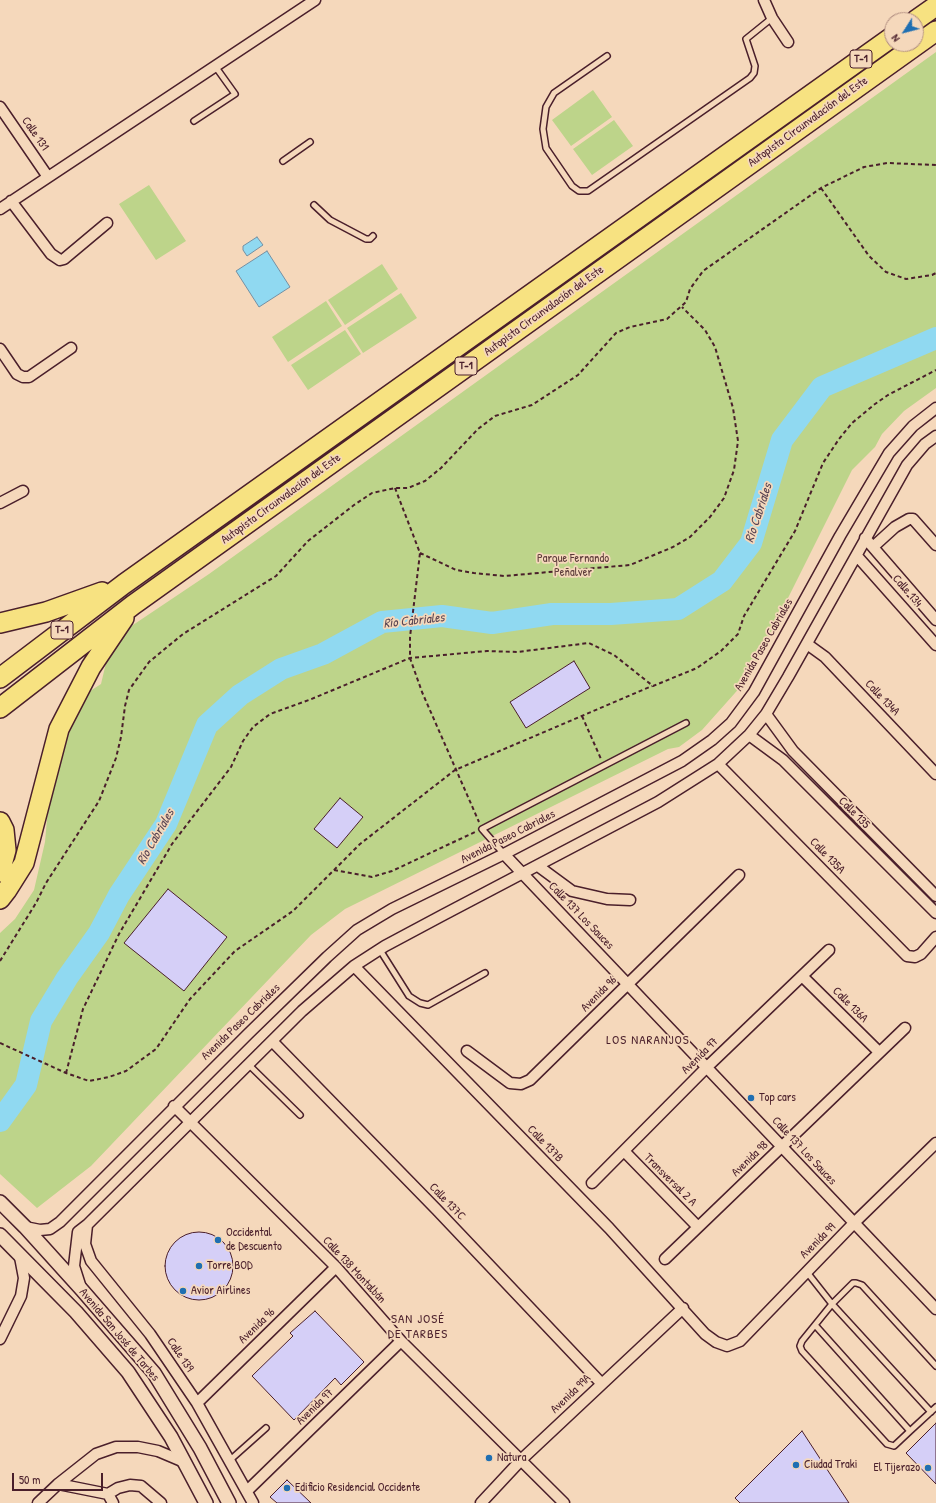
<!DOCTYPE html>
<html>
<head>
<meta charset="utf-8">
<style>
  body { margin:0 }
  #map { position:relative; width:936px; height:1503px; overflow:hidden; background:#f5d8bb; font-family:"Patrick Hand",sans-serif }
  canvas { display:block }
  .north { position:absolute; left:884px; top:12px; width:40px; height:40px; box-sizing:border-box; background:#f5d8bb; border:1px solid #b18e81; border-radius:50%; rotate:234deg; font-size:11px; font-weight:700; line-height:16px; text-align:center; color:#4a1f2b }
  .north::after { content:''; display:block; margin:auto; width:14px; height:18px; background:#1f6fb2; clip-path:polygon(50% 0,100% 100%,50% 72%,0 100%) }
  .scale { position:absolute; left:12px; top:1473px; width:91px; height:18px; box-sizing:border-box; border:2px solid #4a1f2b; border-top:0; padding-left:5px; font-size:12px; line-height:14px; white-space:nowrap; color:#4a1f2b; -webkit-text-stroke:3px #f5d8bb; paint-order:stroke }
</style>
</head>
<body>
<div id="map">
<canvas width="936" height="1503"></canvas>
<div class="north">N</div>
<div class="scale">50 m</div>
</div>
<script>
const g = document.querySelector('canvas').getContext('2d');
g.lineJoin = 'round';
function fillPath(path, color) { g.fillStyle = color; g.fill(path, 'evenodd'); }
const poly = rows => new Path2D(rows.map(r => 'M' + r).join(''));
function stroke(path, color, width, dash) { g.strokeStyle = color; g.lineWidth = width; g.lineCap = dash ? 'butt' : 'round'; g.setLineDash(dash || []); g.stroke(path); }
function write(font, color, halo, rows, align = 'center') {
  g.font = font + ' "Patrick Hand",sans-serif'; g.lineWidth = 3.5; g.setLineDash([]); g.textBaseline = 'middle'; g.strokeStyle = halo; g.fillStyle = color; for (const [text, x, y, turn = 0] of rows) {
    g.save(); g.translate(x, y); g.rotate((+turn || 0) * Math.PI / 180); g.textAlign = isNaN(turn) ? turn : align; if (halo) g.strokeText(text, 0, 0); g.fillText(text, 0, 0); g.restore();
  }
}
fillPath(poly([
  [936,52,936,388,904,411,882,434,875,447,852,470,752,670,743,684,702,730,679,747,668,749,345,909,311,935,91,1166,37,1208,0,1174,0,933,15,919,34,890,45,842,50,785,59,756,81,697,101,684,110,646,127,629,209,574],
  [593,90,612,117,571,146,552,120],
  [614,120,633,146,592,175,573,149],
  [149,185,186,241,156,260,119,204],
  [382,264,398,289,345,325,328,300],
  [401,293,417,318,363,353,347,328],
  [326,301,342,326,288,362,272,337],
  [345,330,361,354,308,390,291,365]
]), '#bdd48a');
const water = poly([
  [257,237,263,245,247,256,243,250,243,246,257,237],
  [267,251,290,287,259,307,236,271,267,251]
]);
fillPath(water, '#90d9f1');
stroke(water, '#748fa2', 1);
stroke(poly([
  [0,1121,26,1085,41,1021,67,978,99,933,119,895,166,824,207,725,240,695,281,669,323,654,382,622,442,616,492,623,552,614,611,614,678,609,722,581,751,543,782,440,822,387,936,338]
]), '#90d9f1', 22);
const building = poly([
  [574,661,590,688,526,728,510,702,574,661],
  [340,798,363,817,337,848,314,829,340,798],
  [168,889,227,937,184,991,124,943,168,889],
  '165 1266a34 34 0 1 1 68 0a34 34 0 1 1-68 0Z',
  [315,1311,364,1362,341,1385,335,1378,294,1420,252,1376,293,1336,290,1333,315,1311],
  [936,1423,936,1484,906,1453,936,1423],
  [802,1431,849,1503,740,1503,735,1498,802,1431],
  [287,1480,311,1503,277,1503,270,1497,287,1480]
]);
fillPath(building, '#d5cff7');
stroke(building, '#4a1f2b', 1);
const service = poly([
  [607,56,554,93,546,107,543,129,546,148,572,186,579,191,588,191,750,78,754,73,755,66,746,39,772,18],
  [194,121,235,94,215,66],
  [283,161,310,142],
  [314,205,330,220,366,239,370,239,373,236],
  [504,854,482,829,686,723],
  [380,950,409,996,420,1003,428,1005,485,973],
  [248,1064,300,1115],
  [806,1271,832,1304,931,1412],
  [815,1325,910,1431,936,1407],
  [910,1431,894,1446,887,1444,802,1351,800,1346,802,1341,832,1304,853,1283,856,1283,862,1285,936,1366],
  [229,1461,266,1428]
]);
const minor = poly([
  [764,0,772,18,788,42],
  [0,107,48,177],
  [11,201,51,254,60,260,64,259,107,223],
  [0,209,315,0],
  [0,349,17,374,23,377,29,377,71,348],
  [0,503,23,491],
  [865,538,936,620],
  [873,547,895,527,909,519,913,519,936,545],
  [857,556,936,645],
  [807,644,825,657,936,774],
  [766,714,793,751,936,896],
  [749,735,783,760,936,913],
  [718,764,907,956,915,957,921,954,936,937],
  [504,854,936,1309],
  [538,866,572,891,607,899,630,900],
  [354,966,609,1228,705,1334,716,1342,727,1346,740,1341,854,1223,936,1143],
  [802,976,879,1052],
  [272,1041,437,1210,601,1383],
  [467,1051,510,1083,521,1084,530,1080,739,875],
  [174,1106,336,1267,401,1341,564,1503],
  [624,1151,698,1227],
  [592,1183,706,1068,829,950],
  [87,1225,85,1244,91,1261,150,1334,197,1403,253,1503],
  [25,1227,40,1230,50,1229,60,1222,248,1034,327,957,357,930,392,909,504,854,682,761,712,740,731,723,754,692,840,536,889,453,913,426,936,408],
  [665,1259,905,1028],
  [81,1288,74,1266,78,1232,87,1225,302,1011,354,966,385,946,443,915,658,802,718,764,749,735,766,714,788,677,907,465,925,444,936,436],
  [0,1339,21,1296,24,1278,20,1257],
  [197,1403,336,1267],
  [58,1484,108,1494,113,1503],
  [247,1491,401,1341],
  [108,1494,118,1488,130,1485,141,1486,161,1503],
  [38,1503,58,1484,96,1454,116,1447,138,1447,158,1451,184,1462],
  [481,1503,522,1459,683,1308]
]);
const tertiary = poly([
  [0,1202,25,1227,82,1290,154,1373,200,1448,229,1503],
  [0,1235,76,1312,128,1372,171,1437,206,1503]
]);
const motorway = poly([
  [916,20,936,6],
  [0,623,46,612,102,592],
  [0,678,124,584,892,37],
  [0,708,133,605,936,31],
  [0,822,4,830,6,850,0,872],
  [0,899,7,890,24,863,59,729,91,667,124,618]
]);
stroke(service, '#4a1f2b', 8);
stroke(minor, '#4a1f2b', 13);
stroke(tertiary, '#4a1f2b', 16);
stroke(motorway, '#4a1f2b', 22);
stroke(poly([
  [821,188,869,256,886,272,906,279,932,275,936,273],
  [395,488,420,553,410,637,410,658,422,692,479,822],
  [420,553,456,570,474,573,504,576,630,565,673,547,690,537,710,517,724,498,734,470,738,441,733,408,715,347,705,330,682,307],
  [582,716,601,759],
  [334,870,372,877,392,871,475,832],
  [0,961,36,903,46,883,99,801,116,758,121,737,125,706,129,690,149,662,183,634,276,576,308,541,354,505,372,493,395,488,408,488,425,481,441,468,478,429,495,416,532,405,578,375,616,333,630,327,667,319,686,302,690,289,703,271,821,188,864,167,887,163,936,165],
  [0,1043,66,1073,89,1081,109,1077,126,1071,156,1049,190,999,235,951,293,911,360,844,455,770,652,686],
  [66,1073,83,1009,119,934,172,844,231,767,243,741,253,727,270,714,309,700,410,658,487,651,517,652,589,643,614,655,653,686,697,668,721,651,738,634,744,616,795,531,823,463,839,439,852,423,875,404,888,395,936,370]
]), '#4a1f2b', 2, [4, 3]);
stroke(service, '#f5d8bb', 5);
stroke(minor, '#f5d8bb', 10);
stroke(tertiary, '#f5d8bb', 13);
stroke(motorway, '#f7e281', 19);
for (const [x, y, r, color] of [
  [751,1098,4,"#1f6fb2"],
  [218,1240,4,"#1f6fb2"],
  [199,1266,4,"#1f6fb2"],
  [183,1291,4,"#1f6fb2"],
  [489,1458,4,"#1f6fb2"],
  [796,1465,4,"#1f6fb2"],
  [928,1468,4,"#1f6fb2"],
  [287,1488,4,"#1f6fb2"]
]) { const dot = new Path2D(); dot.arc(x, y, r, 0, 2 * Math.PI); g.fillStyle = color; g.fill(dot); stroke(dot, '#f5d8bb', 1.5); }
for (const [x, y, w] of [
  [861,59,22],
  [466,366,22],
  [62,630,22]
]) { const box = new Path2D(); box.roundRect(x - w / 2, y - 9, w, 18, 3); g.fillStyle = '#f5d8bb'; g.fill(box); stroke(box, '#4a1f2b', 1); }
write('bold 11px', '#4a1f2b', null, [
  ["T-1",861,59],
  ["T-1",466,366],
  ["T-1",62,630]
]);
write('12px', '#4a1f2b', '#f5d8bb', [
  ["Autopista Circunvalación del Este",808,122,-36],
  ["Calle 131",35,134,55],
  ["Autopista Circunvalación del Este",544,311,-36],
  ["Autopista Circunvalación del Este",281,499,-36],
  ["Calle 134",907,591,49],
  ["Avenida Paseo Cabriales",764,645,-60],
  ["Calle 134A",882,698,46],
  ["Calle 135",854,813,45],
  ["Avenida Paseo Cabriales",508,837,-27],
  ["Calle 135A",827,856,46],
  ["Calle 137 Los Sauces",581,916,46],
  ["Avenida 96",599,994,-45],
  ["Calle 136A",850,1005,45],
  ["Avenida Paseo Cabriales",241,1022,-44],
  ["Avenida 97",700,1056,-45],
  ["Calle 137B",545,1144,46],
  ["Calle 137 Los Sauces",804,1151,47],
  ["Avenida 98",750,1159,-44],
  ["Transversal 2 A",670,1180,45],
  ["Calle 137C",447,1202,46],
  ["Avenida 99",818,1241,-45],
  ["Calle 138 Montalbán",354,1270,47],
  ["Avenida 96",257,1326,-44],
  ["Avenida San José de Tarbes",119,1335,50],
  ["Calle 139",180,1355,56],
  ["Avenida 99A",571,1394,-44],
  ["Avenida 97",315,1407,-44]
]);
write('12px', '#5b3a39', '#f5d8bb', [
  ["Parque Fernando",573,559],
  ["Peñalver",573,573]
]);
write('12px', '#4a1f2b', '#f5d8bb', [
  ["Top cars",759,1098],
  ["Occidental",226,1233],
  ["de Descuento",226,1247],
  ["Torre BOD",207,1266],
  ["Avior Airlines",191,1291],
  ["Natura",497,1458],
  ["Ciudad Traki",804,1465],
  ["El Tijerazo",920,1468,"right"],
  ["Edificio Residencial Occidente",295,1488]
], 'left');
write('italic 13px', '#584453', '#f5d8bb', [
  ["Río Cabriales",759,513,-72],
  ["Río Cabriales",414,621,-6],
  ["Río Cabriales",156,837,-60]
]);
g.letterSpacing = '1px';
write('13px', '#4a1f2b', '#f5d8bb', [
  ["LOS NARANJOS",648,1041],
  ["SAN JOSÉ",418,1320],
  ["DE TARBES",418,1335]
]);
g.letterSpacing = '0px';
</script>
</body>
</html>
